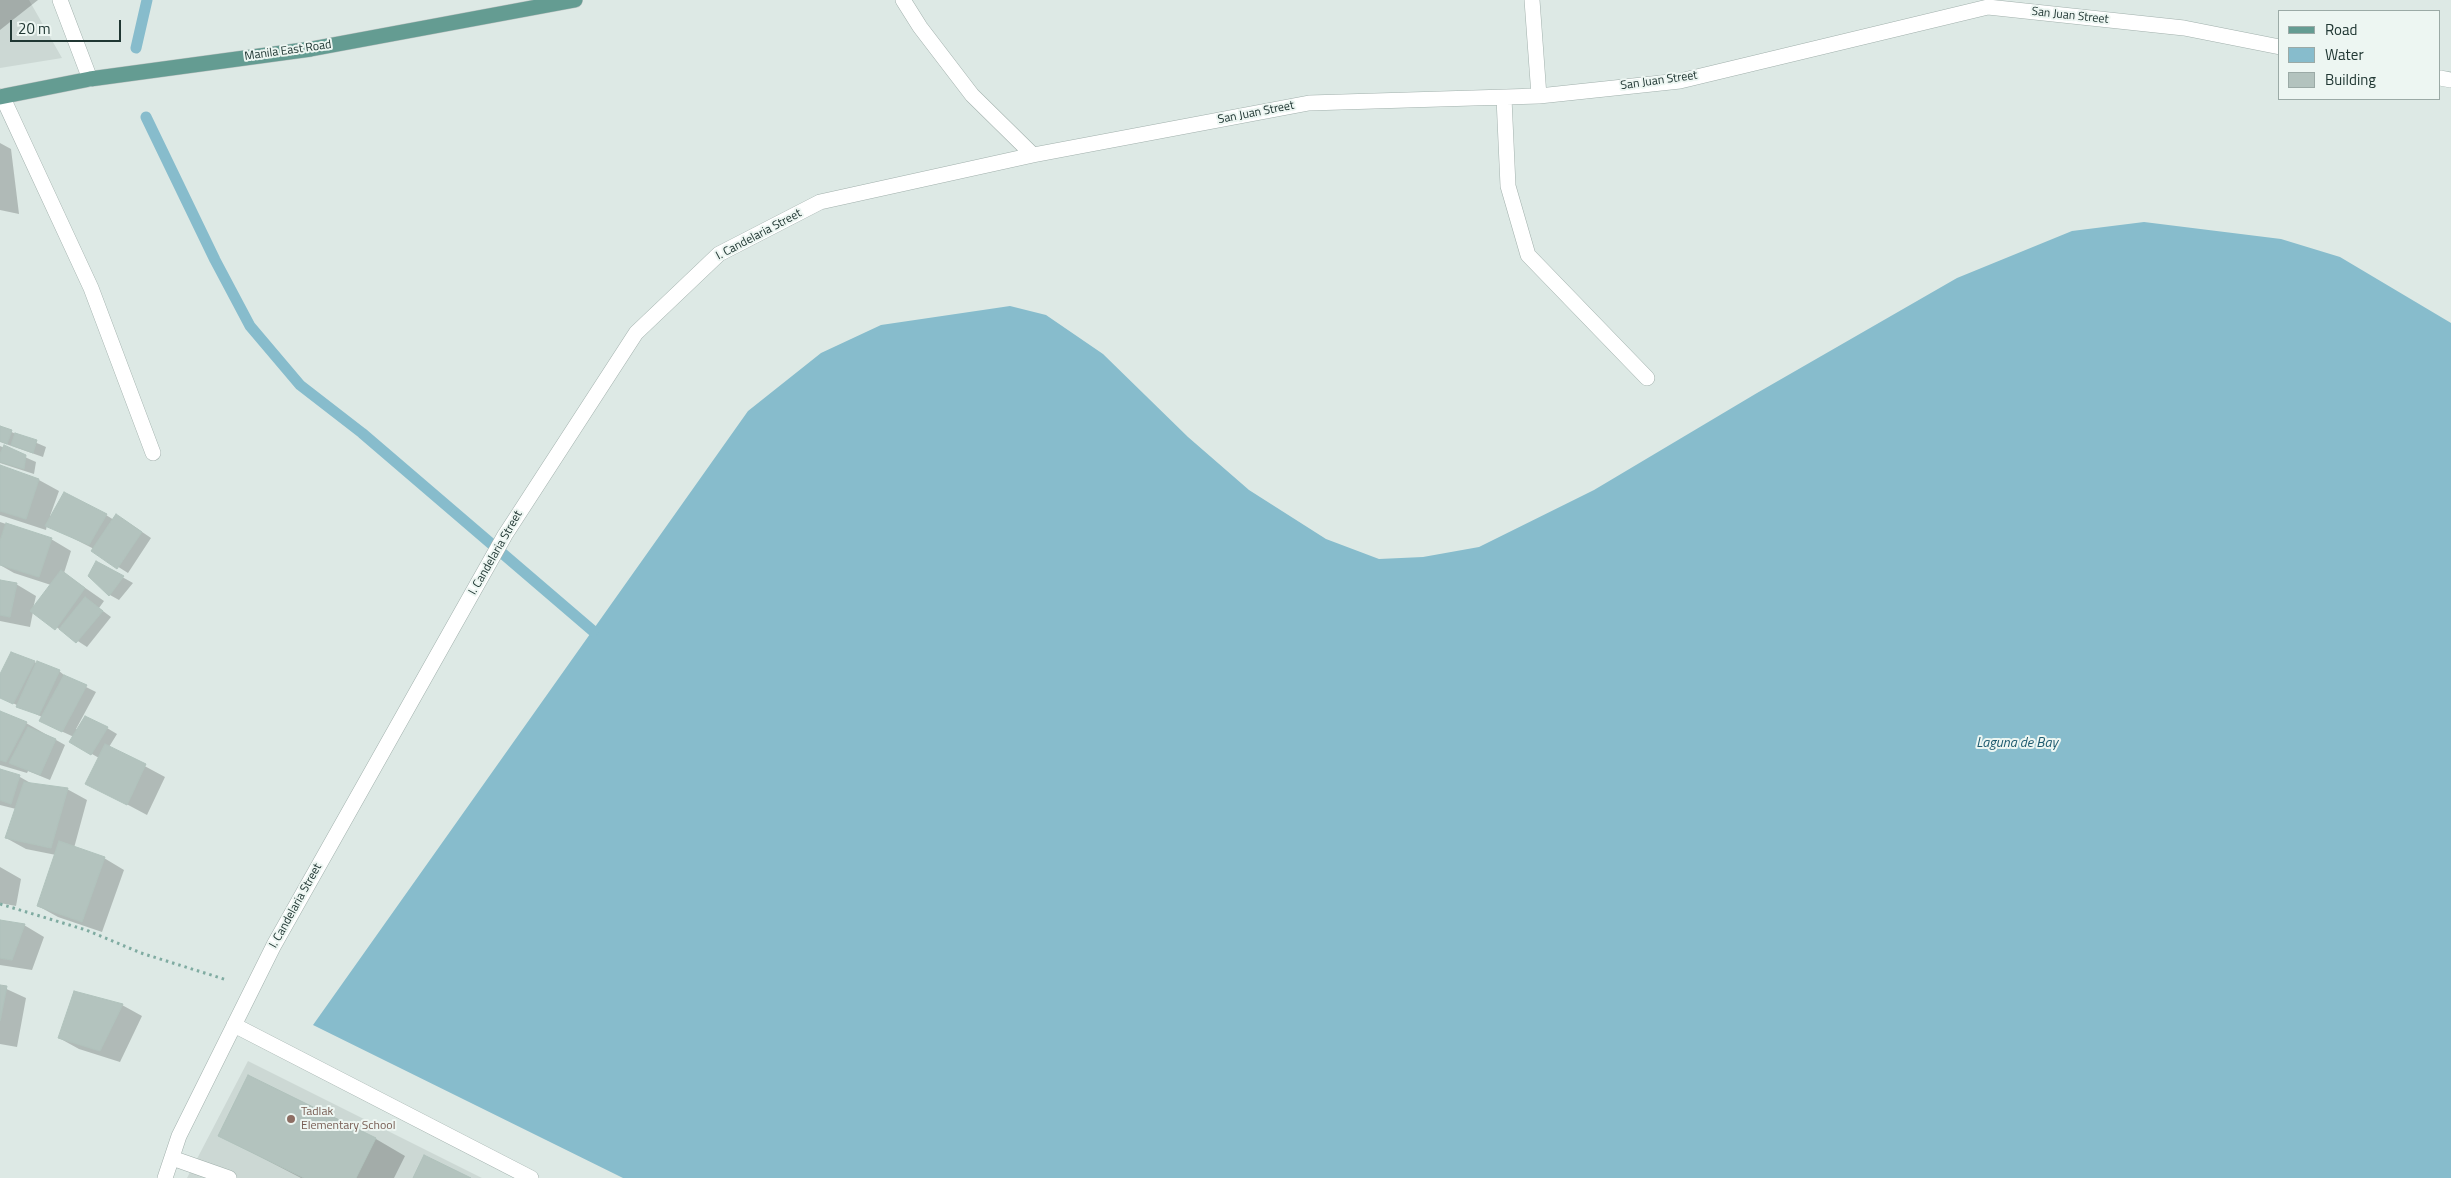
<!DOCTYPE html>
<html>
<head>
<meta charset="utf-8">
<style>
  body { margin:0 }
  #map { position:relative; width:2451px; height:1178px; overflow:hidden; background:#dde9e5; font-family:"Titillium Web",sans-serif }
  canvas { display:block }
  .legend { position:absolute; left:2278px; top:10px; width:162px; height:90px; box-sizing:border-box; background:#edf6f2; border:1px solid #9baaa6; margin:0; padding:6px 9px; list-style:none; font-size:15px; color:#203733 }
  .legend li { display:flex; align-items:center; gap:10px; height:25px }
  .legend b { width:25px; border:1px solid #9baaa6 }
  .scale { position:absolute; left:10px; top:20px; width:111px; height:22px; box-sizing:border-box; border:2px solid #203733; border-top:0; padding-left:6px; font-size:15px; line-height:18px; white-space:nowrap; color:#203733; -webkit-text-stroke:4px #edf6f2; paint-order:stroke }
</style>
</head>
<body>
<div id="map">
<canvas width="2451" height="1178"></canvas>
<ul class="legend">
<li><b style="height:6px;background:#649c92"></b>Road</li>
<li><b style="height:14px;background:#87bccc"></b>Water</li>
<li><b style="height:14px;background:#b3c3be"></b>Building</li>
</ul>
<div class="scale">20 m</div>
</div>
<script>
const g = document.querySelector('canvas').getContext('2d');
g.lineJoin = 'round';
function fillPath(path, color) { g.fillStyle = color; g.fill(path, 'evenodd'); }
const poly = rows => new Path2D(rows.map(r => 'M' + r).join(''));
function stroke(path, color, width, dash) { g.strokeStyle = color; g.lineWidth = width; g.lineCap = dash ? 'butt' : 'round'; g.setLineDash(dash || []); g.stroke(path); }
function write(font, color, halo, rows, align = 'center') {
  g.font = font + ' "Titillium Web",sans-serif'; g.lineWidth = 4; g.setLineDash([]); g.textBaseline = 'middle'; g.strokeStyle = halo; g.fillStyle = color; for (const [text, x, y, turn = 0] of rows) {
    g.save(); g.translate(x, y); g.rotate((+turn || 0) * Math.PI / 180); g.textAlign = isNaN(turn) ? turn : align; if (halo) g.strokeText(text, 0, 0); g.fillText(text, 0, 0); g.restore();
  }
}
fillPath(poly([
  [0,0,29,0,62,58,0,68],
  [248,1061,482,1178,187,1178]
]), '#ccd8d4');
fillPath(poly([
  [2144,222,2281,239,2340,257,2451,323,2451,1178,623,1178,313,1025,748,411,821,353,881,325,1010,306,1046,315,1103,354,1188,437,1249,490,1326,539,1379,559,1423,557,1479,547,1594,490,1757,393,1957,278,2072,231]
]), '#87bccc');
fillPath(poly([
  [0,0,38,0,0,30],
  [0,143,11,149,19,214,0,210],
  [0,427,46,447,43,457,0,442],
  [0,446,36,462,34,474,0,463],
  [0,466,39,480,59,491,50,516,106,515,114,520,126,521,151,538,128,573,93,551,94,549,47,525,46,530,0,515],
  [0,522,51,539,71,551,64,573,104,601,99,608,111,617,87,647,33,612,30,627,0,621,0,581,16,584,36,596,33,609,51,585,14,573,0,565],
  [97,563,133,583,119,600,110,595],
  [34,662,59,671,68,678,96,692,76,729,78,730,86,717,107,728,117,734,109,747,165,777,147,815,87,783,99,758,71,742,74,737,50,726,42,717,0,697,0,677],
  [0,712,26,723,65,745,50,780,28,771,27,773,0,765],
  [0,771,20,777,34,785,67,789,87,800,74,848,104,858,124,870,102,932,58,917,38,906,56,855,26,849,6,838,16,809,0,805],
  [0,867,21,879,16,906,0,903],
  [0,922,24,925,44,937,32,970,0,965],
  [0,986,26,998,17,1047,0,1044],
  [122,1005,142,1016,120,1062,79,1049,59,1038],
  [248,1077,376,1139,405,1156,394,1178,301,1178,220,1136]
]), '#0003');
stroke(poly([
  [136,48,147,0],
  [146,117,215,260,250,326,300,385,362,433,593,631]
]), '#87bccc', 11);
const building = poly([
  [0,426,12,430,7,444,0,441,0,426],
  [15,433,37,440,33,453,11,445,15,433],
  [4,445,26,455,24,469,0,462,0,454,4,445],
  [0,465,39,479,26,519,0,511,0,465],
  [64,492,107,514,89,545,45,526,64,492],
  [116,514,142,532,117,569,91,551,116,514],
  [6,523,52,538,39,577,0,565,0,541,6,523],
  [96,561,124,576,109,596,88,576,96,561],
  [61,570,85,588,55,630,30,611,61,570],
  [0,580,17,583,10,617,0,615,0,580],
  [85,597,103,611,76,643,59,629,85,597],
  [11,652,35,661,13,704,0,698,0,674,11,652],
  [37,661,60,670,39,715,16,707,37,661],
  [64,675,87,685,62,732,39,721,64,675],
  [0,711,27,722,6,762,0,760,0,711],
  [85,716,108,727,91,755,69,742,85,716],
  [28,727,56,739,40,775,9,763,28,727],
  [105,744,146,764,127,805,85,784,105,744],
  [0,769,20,775,11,804,0,800,0,769],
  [24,782,68,788,51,848,5,838,24,782],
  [59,841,105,857,82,922,37,906,59,841],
  [0,920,25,924,12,960,0,958,0,920],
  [0,985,7,986,0,1021,0,985],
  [74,991,123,1004,100,1051,58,1038,74,991],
  [248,1075,376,1138,356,1178,304,1178,218,1136,248,1075],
  [424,1155,471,1178,413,1178,424,1155]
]);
fillPath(building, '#b3c3be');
stroke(building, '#b0c2bc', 1);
const minor = poly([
  [60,0,90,79],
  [903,0,920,27,972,95,1033,155],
  [1532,0,1539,96],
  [2440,78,2451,80],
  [2,96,91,288,153,453],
  [1504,98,1508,186,1528,255,1647,378],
  [234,1025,531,1178],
  [172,1158,229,1178],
  [165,1178,179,1136,274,945,505,535,636,333,719,254,820,202,1033,155,1309,103,1539,96,1680,81,1988,7,2184,28,2280,47]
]);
const major = poly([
  [0,97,90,79,311,49,575,0]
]);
stroke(minor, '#a1b0ac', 16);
stroke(major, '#bcc3c2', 16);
stroke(poly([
  [0,904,86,930,141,953,227,980]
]), '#7faba1', 3, [2.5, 4]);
stroke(minor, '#fff', 15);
stroke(major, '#649c92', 15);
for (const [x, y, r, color] of [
  [291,1119,5,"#8d6e63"]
]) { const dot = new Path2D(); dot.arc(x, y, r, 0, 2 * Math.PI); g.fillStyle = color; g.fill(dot); stroke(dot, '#edf6f2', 2); }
write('12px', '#203733', '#edf6f2', [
  ["San Juan Street",2070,16,6],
  ["Manila East Road",288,51,-8],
  ["San Juan Street",1659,81,-8],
  ["San Juan Street",1256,113,-11],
  ["I. Candelaria Street",759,235,-28],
  ["I. Candelaria Street",496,553,-60],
  ["I. Candelaria Street",296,906,-61]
]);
write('12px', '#785e54', '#edf6f2', [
  ["Tadlak",301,1112],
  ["Elementary School",301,1126]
], 'left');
write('italic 14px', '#1e5b6f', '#edf6f2', [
  ["Laguna de Bay",2017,744]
]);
</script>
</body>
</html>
